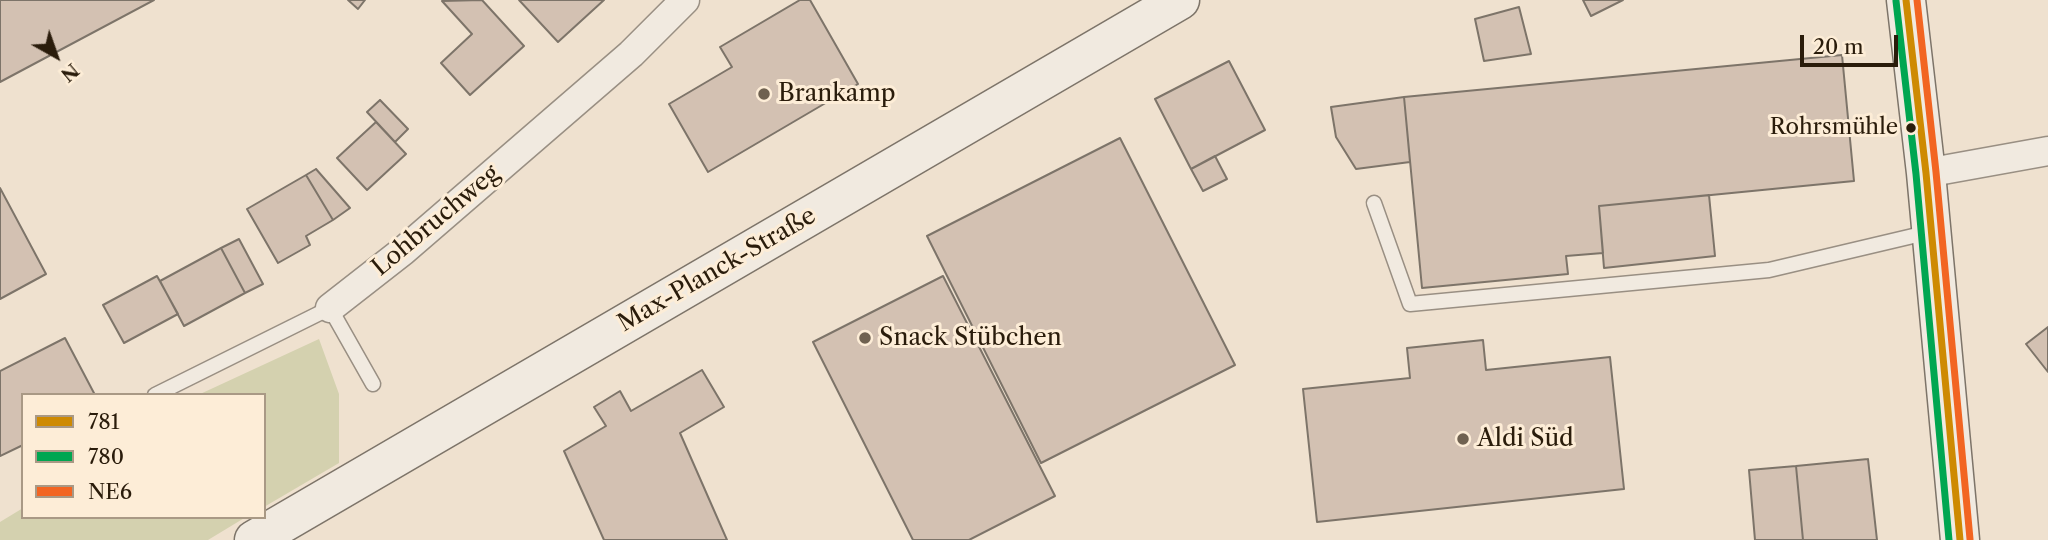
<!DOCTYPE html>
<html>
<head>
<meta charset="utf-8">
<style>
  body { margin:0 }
  #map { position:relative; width:2048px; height:540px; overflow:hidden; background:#efe1cf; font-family:"Libre Caslon Text",serif }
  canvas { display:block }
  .legend { position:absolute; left:21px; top:393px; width:245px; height:126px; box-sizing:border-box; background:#fdedd7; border:2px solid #a99985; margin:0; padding:9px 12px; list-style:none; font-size:21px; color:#2a1c0b }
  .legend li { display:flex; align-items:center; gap:14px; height:35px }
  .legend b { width:35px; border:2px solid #a99985 }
  .north { position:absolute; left:21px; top:21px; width:70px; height:70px; -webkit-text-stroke:5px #fdedd7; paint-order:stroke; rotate:140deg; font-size:19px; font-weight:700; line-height:28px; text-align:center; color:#2a1c0b }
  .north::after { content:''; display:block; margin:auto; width:24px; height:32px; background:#2a1c0b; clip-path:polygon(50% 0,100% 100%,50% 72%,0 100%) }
  .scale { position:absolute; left:1800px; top:35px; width:98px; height:32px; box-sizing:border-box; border:4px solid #2a1c0b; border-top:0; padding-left:9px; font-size:21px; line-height:24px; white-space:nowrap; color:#2a1c0b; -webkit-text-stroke:5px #fdedd7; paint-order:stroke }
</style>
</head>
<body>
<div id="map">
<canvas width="2048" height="540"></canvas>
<ul class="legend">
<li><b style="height:9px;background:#ce8a02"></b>781</li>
<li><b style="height:9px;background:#00a651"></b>780</li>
<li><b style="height:9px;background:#f26522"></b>NE6</li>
</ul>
<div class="north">N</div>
<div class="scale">20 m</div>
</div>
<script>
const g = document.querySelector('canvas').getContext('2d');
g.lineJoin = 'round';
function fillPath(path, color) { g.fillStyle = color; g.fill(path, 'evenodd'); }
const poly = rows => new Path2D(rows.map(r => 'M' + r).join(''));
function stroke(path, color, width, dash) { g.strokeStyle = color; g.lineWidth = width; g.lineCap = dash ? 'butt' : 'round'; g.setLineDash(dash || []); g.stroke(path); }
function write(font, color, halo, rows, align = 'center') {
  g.font = font + ' "Libre Caslon Text",serif'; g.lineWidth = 6; g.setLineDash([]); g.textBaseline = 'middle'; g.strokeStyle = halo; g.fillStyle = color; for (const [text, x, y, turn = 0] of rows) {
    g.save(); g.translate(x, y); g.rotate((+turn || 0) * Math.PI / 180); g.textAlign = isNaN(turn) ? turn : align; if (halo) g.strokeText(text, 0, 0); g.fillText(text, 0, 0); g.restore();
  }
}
fillPath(poly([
  [319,339,339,394,339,463,264,507,264,395,198,395],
  [23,508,23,517,246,517,208,540,0,540,0,522]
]), '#d4d1af');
const building = poly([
  [0,0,154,0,0,82,0,0],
  [348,0,365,0,358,9,348,0],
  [482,0,524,46,470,95,441,63,472,34,442,1,482,0],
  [519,0,604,0,558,42,519,0],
  [800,0,810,0,858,84,708,172,669,104,732,67,720,47,800,0],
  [1583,0,1623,0,1591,16,1583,0],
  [1519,7,1531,54,1484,61,1475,19,1519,7],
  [1842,55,1854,181,1599,206,1603,253,1566,256,1568,274,1422,288,1404,97,1842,55],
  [1229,61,1265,130,1191,169,1155,99,1229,61],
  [1404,97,1410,162,1356,169,1336,137,1331,107,1404,97],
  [380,100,408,129,395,142,367,112,380,100],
  [376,122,406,154,367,190,337,158,376,122],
  [1120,138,1235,365,1041,463,927,236,1120,138],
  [1215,156,1227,179,1203,191,1191,169,1215,156],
  [316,169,350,208,333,220,306,175,316,169],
  [306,175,333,220,306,236,310,245,278,263,247,209,306,175],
  [0,188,46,274,0,299,0,188],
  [1709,195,1715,256,1604,268,1599,206,1709,195],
  [239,239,263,284,245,293,221,248,239,239],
  [221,248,245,293,184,326,160,281,221,248],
  [157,276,178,314,124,343,103,305,157,276],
  [943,276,1055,496,969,540,913,540,813,342,943,276],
  [2048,327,2048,372,2026,344,2048,327],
  [65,338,95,395,23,395,23,445,0,456,0,371,65,338],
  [1483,340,1486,370,1610,357,1624,489,1317,522,1303,389,1410,378,1407,348,1483,340],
  [702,370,724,407,680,433,727,540,604,540,564,451,606,426,594,407,620,391,631,411,702,370],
  [1868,459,1877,540,1803,540,1796,466,1868,459],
  [1796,466,1803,540,1755,540,1749,470,1796,466]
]);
fillPath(building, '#d3c1b2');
stroke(building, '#7d7469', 2);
const lane = poly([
  [1374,203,1410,304,1769,270,1930,232],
  [155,395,330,308,373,384]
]);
const street = poly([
  [1926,173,2048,151],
  [330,308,403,251,631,54,685,0]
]);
const secondary = poly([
  [1906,0,1926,173,1960,540],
  [254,540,1180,0]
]);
stroke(lane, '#998f83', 17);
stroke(street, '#998f83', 31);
stroke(secondary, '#7d7469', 41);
stroke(lane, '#f1eae0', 14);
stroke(street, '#f1eae0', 28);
stroke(secondary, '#f1eae0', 38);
stroke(poly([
  [1906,0,1926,173,1960,540]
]), '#ce8a02', 7);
stroke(poly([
  [1896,1,1916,174,1949,540]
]), '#00a651', 7);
stroke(poly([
  [1917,0,1936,172,1970,539]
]), '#f26522', 7);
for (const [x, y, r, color] of [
  [764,94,7,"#6f6150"],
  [1911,128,6,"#2a1c0b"],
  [865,338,7,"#6f6150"],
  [1463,439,7,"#6f6150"]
]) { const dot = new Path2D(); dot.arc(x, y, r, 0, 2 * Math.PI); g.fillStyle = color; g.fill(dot); stroke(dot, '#fdedd7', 2.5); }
write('22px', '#2a1c0b', '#fdedd7', [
  ["Rohrsmühle",1898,128]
], 'right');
write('24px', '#2a1c0b', '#fdedd7', [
  ["Brankamp",778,94],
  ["Snack Stübchen",879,338],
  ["Aldi Süd",1477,439]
], 'left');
write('24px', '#2a1c0b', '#fdedd7', [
  ["Lohbruchweg",436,221,-40],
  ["Max-Planck-Straße",717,270,-30]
]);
</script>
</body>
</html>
